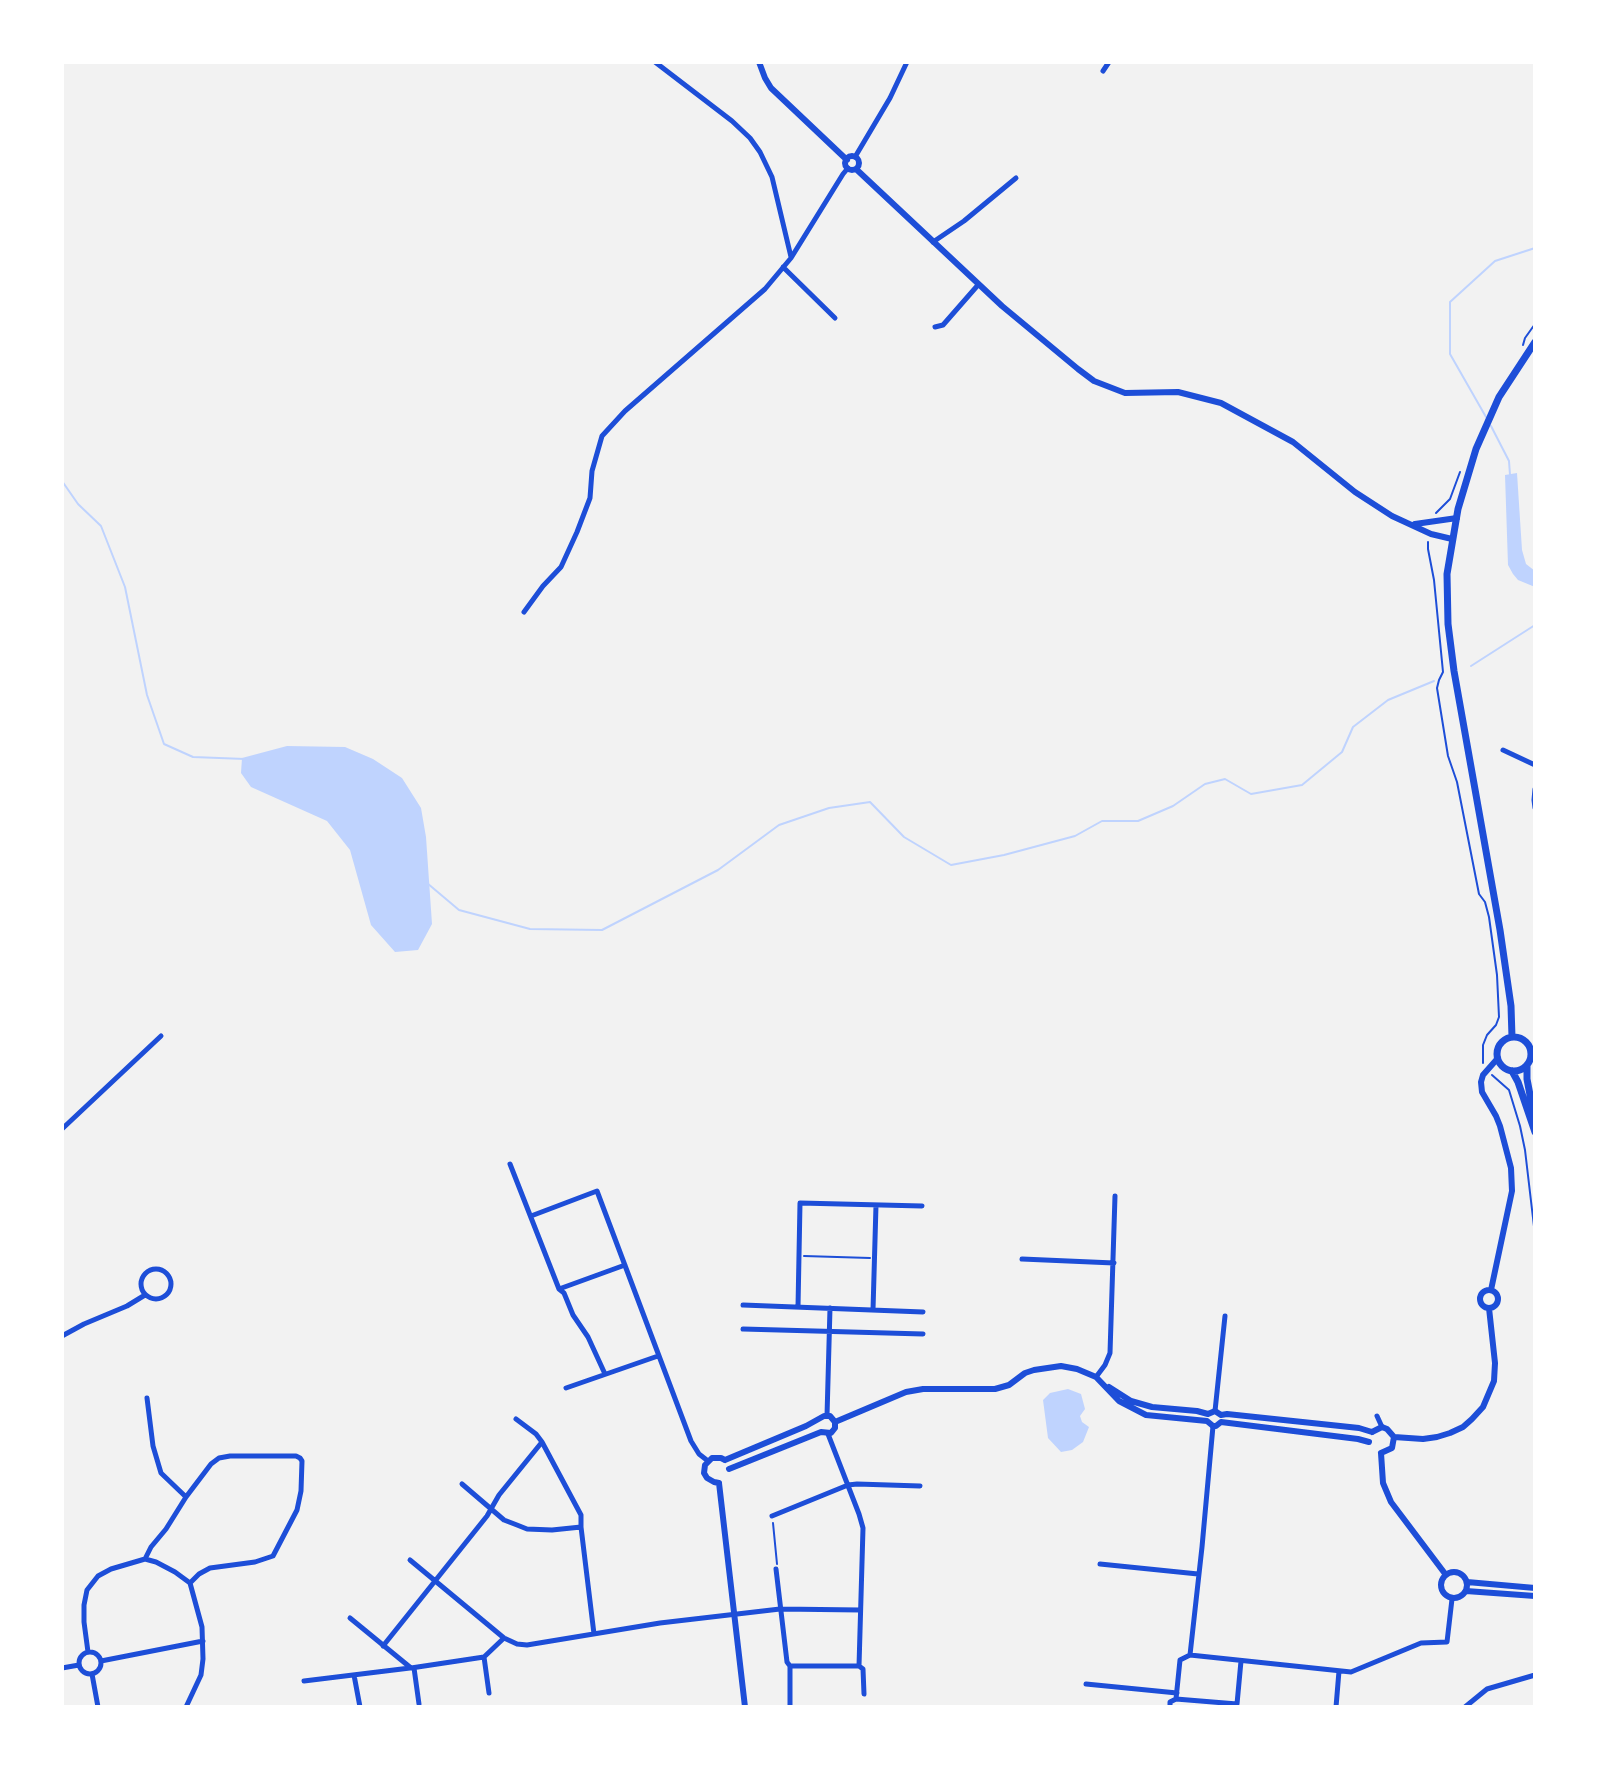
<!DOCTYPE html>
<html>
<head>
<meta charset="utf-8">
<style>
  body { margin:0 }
  #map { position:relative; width:1597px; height:1769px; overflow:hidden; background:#f2f2f2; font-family:"Nunito Sans",sans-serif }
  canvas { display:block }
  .frame { position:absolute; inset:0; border:64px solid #fff; pointer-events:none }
</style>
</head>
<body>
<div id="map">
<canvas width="1597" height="1769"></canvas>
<div class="frame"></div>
</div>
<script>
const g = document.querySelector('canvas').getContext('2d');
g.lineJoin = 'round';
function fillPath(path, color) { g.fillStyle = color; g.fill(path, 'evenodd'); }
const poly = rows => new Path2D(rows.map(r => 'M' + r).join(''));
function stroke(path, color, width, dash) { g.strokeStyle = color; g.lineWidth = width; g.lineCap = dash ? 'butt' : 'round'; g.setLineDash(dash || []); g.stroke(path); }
fillPath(poly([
  [1517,473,1522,550,1526,564,1535,571,1535,587,1518,580,1513,574,1508,565,1505,475],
  [287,746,345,747,373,759,402,778,421,808,426,837,432,924,418,950,395,952,371,925,350,850,327,821,251,787,241,773,242,758],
  [1068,1389,1081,1394,1085,1409,1080,1416,1082,1422,1089,1427,1083,1442,1072,1450,1061,1452,1048,1438,1043,1400,1050,1393]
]), '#bfd3fe');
stroke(poly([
  [1486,417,1450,354,1450,302,1495,261,1535,248],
  [1491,426,1509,461,1510,475],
  [62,481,78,504,101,526,125,587,147,695,164,744,193,757,245,759],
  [1471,666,1535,625],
  [427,883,459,910,530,929,602,930,718,870,779,825,829,808,870,802,904,837,951,865,1004,855,1075,836,1102,821,1138,821,1173,806,1205,784,1225,779,1251,794,1302,785,1342,752,1353,727,1388,700,1434,681]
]), '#bfd3fe', 2);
stroke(poly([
  [1523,345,1525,338,1535,324],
  [1436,513,1450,499,1460,472],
  [1428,542,1428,549,1434,580,1443,672,1439,680,1437,688,1448,756,1457,782,1479,894,1485,902,1489,917,1497,975,1499,1017,1496,1025,1487,1035,1483,1045,1483,1063],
  [1492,1075,1509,1090,1520,1126,1525,1150,1535,1235],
  [804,1256,870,1258],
  [773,1523,777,1564]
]), '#1d4ed8', 2);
stroke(poly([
  [655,62,732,121,750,138,760,152,772,177,791,257],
  [1103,71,1109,62],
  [855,157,890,98,907,62],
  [933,242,964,221,1016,178],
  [783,267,835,318],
  [935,327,943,325,978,285],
  [524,612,543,586,561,567,577,532,590,498,592,471,602,436,625,411,765,289,791,258,843,174,848,168],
  [1503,750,1535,765],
  [1535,789,1534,800,1535,808],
  [1531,1050,1535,1049],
  [62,1129,161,1036],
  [510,1164,559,1289,564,1293,573,1315,588,1337,605,1374],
  [531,1216,597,1191,691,1441,699,1454,708,1461],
  [1022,1259,1114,1263],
  '141 1284a15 15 0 1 1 30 0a15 15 0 1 1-30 0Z',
  [559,1289,625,1265],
  [743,1305,923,1312],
  [798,1307,800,1203,922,1206],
  [873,1310,876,1205],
  [743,1329,923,1334],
  [62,1336,84,1324,127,1306,145,1295],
  [1096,1377,1105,1365,1110,1353,1115,1196],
  [566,1388,658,1356],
  [147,1398,153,1446,161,1473,186,1497],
  [1215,1411,1225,1316],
  [827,1416,830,1308],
  [1377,1416,1382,1427],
  [516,1419,536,1434,542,1442,581,1515,581,1527,594,1634],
  [1213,1426,1202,1547,1190,1655,1351,1672,1421,1643,1447,1642,1452,1599],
  [828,1434,859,1514,863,1528,859,1666,863,1669,864,1694],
  [462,1484,504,1520,517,1525,527,1529,552,1530,581,1527],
  [772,1516,848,1485,857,1484,920,1486],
  [145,1559,151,1547,166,1529,186,1497,211,1464,219,1458,230,1456,296,1456,300,1458,302,1461,301,1491,297,1510,273,1556,255,1562,210,1568,199,1574,190,1583],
  [410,1560,504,1638,517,1644,527,1645,660,1623,780,1609,860,1610],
  [1100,1564,1198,1574],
  [776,1569,787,1662,790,1666,790,1707],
  [350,1618,411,1668,484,1657,504,1638],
  [383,1646,487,1516,499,1495,542,1442],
  '79 1663a11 11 0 1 1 22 0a11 11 0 1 1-22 0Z',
  [88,1652,84,1622,84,1605,87,1590,98,1576,111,1569,145,1559,156,1562,175,1572,190,1583,202,1627,203,1659,201,1675,186,1707],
  [484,1657,489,1693],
  [101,1661,203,1641],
  [790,1666,859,1666],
  [62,1668,79,1665],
  [414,1668,419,1704],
  [92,1674,98,1707],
  [354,1675,360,1707],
  [304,1681,410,1668],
  [1086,1684,1177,1693],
  [1176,1699,1237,1704,1241,1661],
  [1170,1707,1170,1702,1176,1699,1180,1660,1190,1655],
  [1336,1707,1339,1671],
  [1465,1707,1487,1689,1535,1675]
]), '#1d4ed8', 5);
stroke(poly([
  [759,62,765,78,771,88,847,160],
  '845 163a7 7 0 1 1 14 0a7 7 0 1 1-14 0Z',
  [856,169,1002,306,1078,369,1094,381,1125,393,1178,392,1221,403,1293,442,1355,492,1392,516,1431,534,1452,539],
  [1415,524,1457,518],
  '1480 1299a9 9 0 1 1 18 0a9 9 0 1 1-18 0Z',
  [1491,1290,1512,1191,1511,1168,1500,1126,1496,1116,1482,1092,1481,1082,1483,1075,1498,1058],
  [1109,1387,1131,1401,1152,1407,1197,1411,1208,1414,1215,1411,1221,1415,1227,1414,1359,1428,1372,1432],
  [835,1422,906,1392,923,1389,995,1389,1009,1385,1025,1373,1034,1370,1061,1366,1077,1369,1096,1377,1119,1401,1146,1415,1207,1421,1213,1426,1216,1426,1221,1422,1358,1439,1369,1442],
  [1372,1432,1382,1427,1387,1429,1394,1437,1392,1448,1381,1453],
  [1394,1437,1423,1439,1437,1437,1450,1433,1463,1427,1472,1419,1483,1407,1494,1381,1495,1363,1489,1308],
  [1381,1453,1383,1483,1391,1502,1446,1575],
  [725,1460,806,1426,824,1416,830,1416,835,1422],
  [729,1469,821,1432,831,1433,835,1428,835,1422],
  [719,1483,745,1707],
  [719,1483,714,1482,707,1478,704,1473,705,1465,712,1458,721,1458,725,1460],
  '1441 1585a13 13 0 1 1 26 0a13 13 0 1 1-26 0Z',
  [1467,1582,1535,1588],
  [1466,1591,1535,1596]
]), '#1d4ed8', 6);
stroke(poly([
  [1512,1037,1511,1006,1500,930,1454,671,1448,624,1447,574,1458,509,1476,449,1499,397,1535,342],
  '1497 1054a17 17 0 1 1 34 0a17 17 0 1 1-34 0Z',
  [1527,1066,1527,1079,1534,1116],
  [1512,1071,1518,1082,1535,1132]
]), '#1d4ed8', 7);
</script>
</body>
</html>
